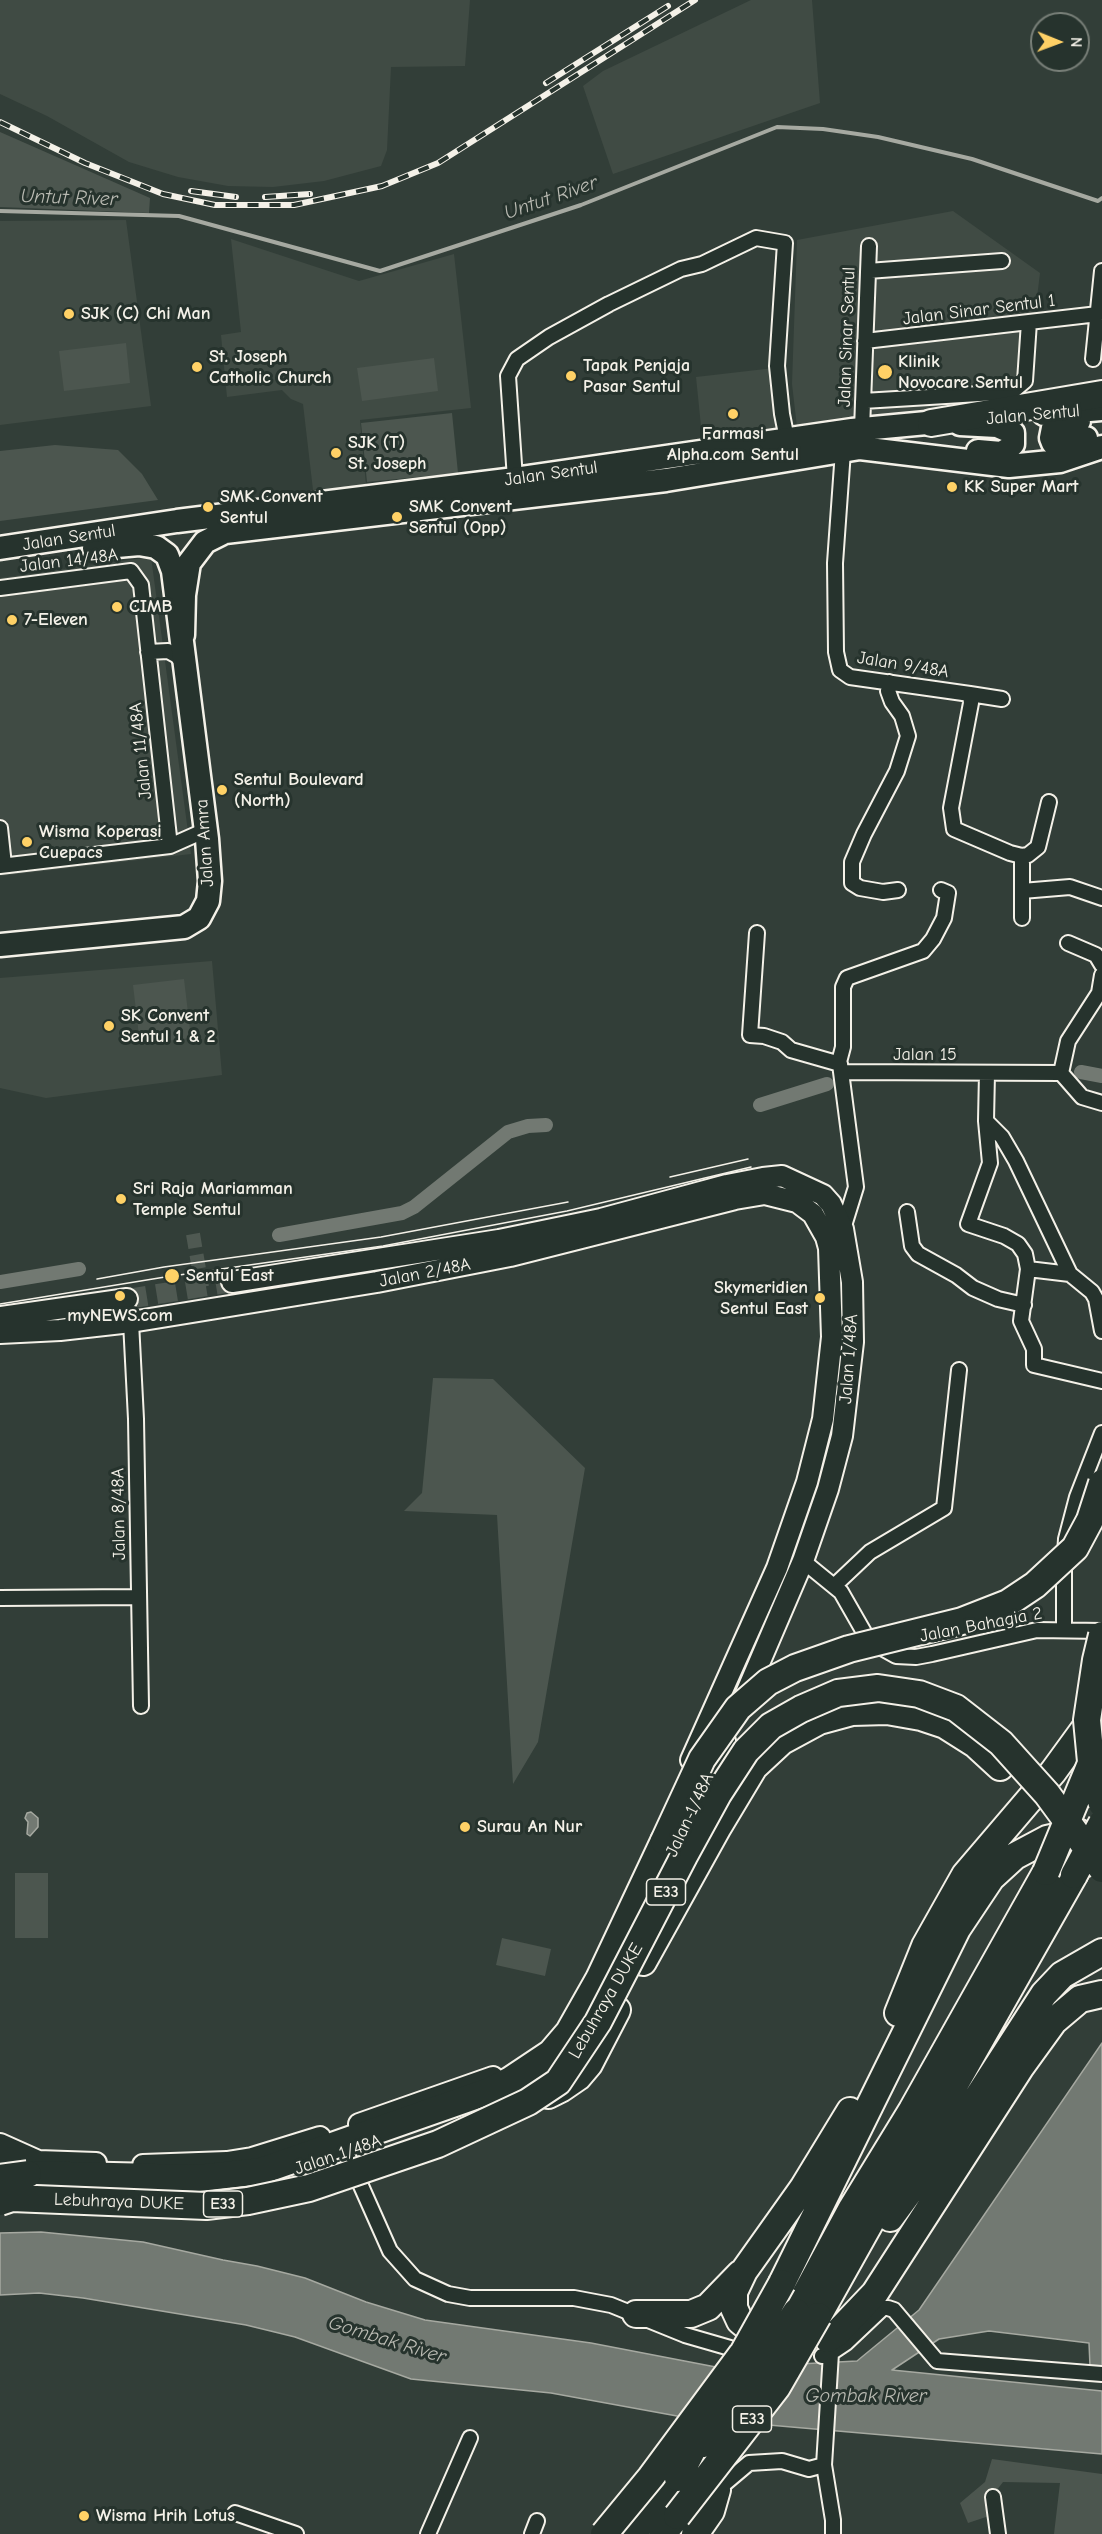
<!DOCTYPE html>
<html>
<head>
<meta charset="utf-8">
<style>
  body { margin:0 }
  #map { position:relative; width:1102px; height:2534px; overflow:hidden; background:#323e38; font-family:"Comic Neue",sans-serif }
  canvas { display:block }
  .north { position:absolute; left:1030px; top:12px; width:60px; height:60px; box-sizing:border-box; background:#26332d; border:2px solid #787f78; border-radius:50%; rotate:91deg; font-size:16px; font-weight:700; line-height:24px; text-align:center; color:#f4f1e8 }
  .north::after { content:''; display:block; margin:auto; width:21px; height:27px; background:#ffd166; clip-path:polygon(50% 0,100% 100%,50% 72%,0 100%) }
</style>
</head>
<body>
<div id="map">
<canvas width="1102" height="2534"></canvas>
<div class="north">N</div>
</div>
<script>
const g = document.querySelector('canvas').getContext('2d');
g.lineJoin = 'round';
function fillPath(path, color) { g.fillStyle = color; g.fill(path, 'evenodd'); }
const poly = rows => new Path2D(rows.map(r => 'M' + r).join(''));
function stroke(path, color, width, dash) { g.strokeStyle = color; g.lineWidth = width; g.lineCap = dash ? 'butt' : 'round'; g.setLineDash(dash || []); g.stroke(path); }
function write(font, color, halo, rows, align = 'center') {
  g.font = font + ' "Comic Neue",sans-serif'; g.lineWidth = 6; g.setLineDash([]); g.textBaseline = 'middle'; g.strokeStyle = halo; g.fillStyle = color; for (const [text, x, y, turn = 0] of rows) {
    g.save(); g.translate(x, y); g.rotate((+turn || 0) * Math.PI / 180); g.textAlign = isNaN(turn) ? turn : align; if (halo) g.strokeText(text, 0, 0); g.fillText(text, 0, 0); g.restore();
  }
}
fillPath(poly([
  [0,0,470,0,465,66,391,67,387,150,381,166,324,181,273,187,228,186,178,177,129,162,47,116,0,94],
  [751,0,812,0,820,103,613,174,583,86,603,71],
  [953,211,1040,273,1025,396,797,427,792,384,797,240],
  [126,220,151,406,0,425,0,221],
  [231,239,359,281,454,254,471,408,360,420,366,485,313,490,303,404,291,399,282,390,227,397,221,335,241,332],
  [774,368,780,427,702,436,696,377],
  [151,557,191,854,0,876,0,578],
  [212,961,222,1075,46,1098,0,1088,0,978]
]), '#404b44');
fillPath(poly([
  [0,132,150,198,149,213,0,207],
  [126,343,130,383,64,391,59,351],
  [434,358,438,391,362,401,357,368],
  [452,413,458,473,367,482,361,423],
  [55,445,118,450,142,474,158,500,0,521,0,451],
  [184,979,191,1038,140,1044,133,985],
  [433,1378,493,1379,585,1468,538,1742,513,1784,497,1515,404,1511,422,1493],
  [15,1873,48,1873,48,1938,15,1938],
  [502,1938,551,1949,545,1976,496,1965],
  [992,2459,1102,2474,1102,2534,1054,2534,1060,2483,1003,2482,993,2495,989,2516,968,2523,960,2503,985,2482]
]), '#4c564f');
const water = poly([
  [31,1812,38,1818,38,1827,30,1836,27,1834,28,1822,25,1818,27,1813,31,1812],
  [1102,2043,1102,2367,1090,2366,1089,2343,989,2331,939,2339,892,2370,1102,2391,1102,2454,688,2418,551,2393,411,2379,295,2337,246,2325,83,2298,39,2293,0,2295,0,2233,41,2232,143,2242,223,2260,257,2266,305,2278,366,2302,425,2320,591,2343,721,2368,857,2361,919,2310,1102,2043]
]);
fillPath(water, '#727972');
stroke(water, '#a6a9a1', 1.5);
stroke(poly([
  [0,211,179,216,380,271,581,205,777,127,823,129,878,137,972,159,1098,201,1102,198]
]), '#a6a9a1', 4);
stroke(poly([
  [1081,1072,1102,1076],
  [760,1105,827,1084],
  [279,1235,402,1213,414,1207,508,1132,528,1126,546,1125],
  [0,1282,79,1269]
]), '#727972', 14);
stroke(poly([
  [193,1234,202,1287]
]), '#4f5952', 14, [14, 7]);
stroke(poly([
  [127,1299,232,1282]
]), '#4f5952', 20, [20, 10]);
const minor = poly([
  [868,271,1002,261],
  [865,341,1098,314],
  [1093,359,1102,271],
  [863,401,1012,392,1025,381,1029,322],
  [862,429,869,246],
  [843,451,835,563,836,652,840,670,850,677,970,694,971,703,951,808,954,829,1010,853,1022,856,1028,855,1038,847,1049,802],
  [515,479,508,376,517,359,549,337,609,304,681,269,702,264,756,238,785,243,777,366,782,414,787,439],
  [0,588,131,571,141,585,170,846],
  [148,652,168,651,177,656,185,665],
  [889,682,888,691,892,702,902,716,908,736,897,771,864,834,852,862,852,883,860,888,883,892,898,890],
  [970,694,1002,699],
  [0,828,4,865],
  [1022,856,1022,918],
  [0,866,170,846,206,830],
  [1022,891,1070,887,1102,898],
  [757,933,750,1035,764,1036,782,1042,791,1050,840,1064,856,1187,843,1229,839,1231],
  [1068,943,1096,955,1102,965],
  [839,1062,843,1047,843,987,847,978,923,951,933,939,944,918,948,893,941,890],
  [841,1072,1061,1073,1082,1097,1102,1103],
  [987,1073,986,1121,990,1163,968,1224,1004,1236,1018,1244,1025,1254,1028,1269,1021,1321,1034,1349,1034,1365,1102,1381],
  [1061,1073,1068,1041,1099,993,1102,975],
  [986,1121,1002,1137,1016,1161,1070,1274,1092,1292,1096,1299,1102,1331],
  [907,1212,912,1246,918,1254,956,1275,973,1288,998,1299,1024,1305],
  [1028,1269,1070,1274],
  [131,1322,136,1419,141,1706],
  [803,1561,841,1592,869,1641,896,1656,916,1657,932,1654,1037,1630,1102,1631],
  [834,1586,870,1552,944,1508,959,1370],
  [0,1598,137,1597],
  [1064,1628,1064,1569,1066,1539,1077,1497,1102,1433],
  [346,2152,390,2251,415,2279,448,2294,470,2298,574,2298,611,2305,685,2335,730,2348],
  [822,2356,831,2353,846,2343,883,2308,888,2308,894,2310,937,2361,1102,2374],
  [824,2465,833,2520,833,2534],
  [717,2490,749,2463,782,2461,809,2469,824,2465,831,2353],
  [993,2497,998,2534],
  [235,2513,296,2534],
  [428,2534,470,2438],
  [532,2534,537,2521]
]);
const secondary = poly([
  [232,1282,499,1240,601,1219,727,1185,763,1178,782,1176,823,1195,831,1204,843,1229,852,1282,853,1342,842,1436,828,1489,803,1561,742,1703],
  [0,1317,127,1299],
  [0,1333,60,1330,131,1322,377,1282,510,1256,735,1199,765,1194,797,1202,813,1214,826,1237,829,1248,832,1337,823,1419,807,1482,777,1568,691,1760],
  [671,1856,725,1741],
  [513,2091,541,2076,565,2056],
  [359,2124,493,2077],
  [0,2144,38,2161,96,2163],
  [0,2162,29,2176],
  [143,2165,227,2162,252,2158,320,2137]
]);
const primary = poly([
  [1044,414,1102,409],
  [1079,421,1053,428,1051,438,1053,443,1059,445,1086,438],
  [960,424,997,426,1013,433,1013,444,1008,449,1001,453,978,451],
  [0,548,177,521,515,479,852,430,948,421],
  [183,635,184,595,189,563,205,542,225,532,666,480,860,448,1009,466,1060,461,1102,447],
  [0,945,184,927,199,918,208,901,210,881,207,839,173,571,167,555,156,547,139,544,94,548]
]);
const motorway = poly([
  [931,423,1102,394],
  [643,1962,718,1827,754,1767,782,1741,819,1721,852,1712,887,1711,921,1717,945,1725,975,1744,1000,1767],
  [898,2013,925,1946,965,1875,1053,1772,1096,1713],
  [548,2095,562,2088,578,2077,589,2064,617,2010],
  [28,2174,198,2178,261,2171,489,2091,509,2081,551,2053,569,2032,599,1979,664,1841],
  [890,2218,964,2118,1044,1994,1062,1975,1102,1952],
  [782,2283,957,1929,991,1878,1015,1856,1047,1839,1078,1832],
  [796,2312,852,2208,912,2110,1046,1872],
  [636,2314,691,2314,708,2307,740,2274],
  [818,2316,879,2207,934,2121,1074,1875],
  [751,2330,740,2321,734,2308,734,2292,744,2271,803,2188,850,2111],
  [828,2339,836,2334,875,2293,1020,2068,1054,2021,1080,1999,1102,1994],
  [695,2461,710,2477,717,2490,711,2511,695,2534],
  [633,2534,678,2478],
  [663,2534,677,2516]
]);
stroke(minor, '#f4f1e8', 18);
stroke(secondary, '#f4f1e8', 24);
stroke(primary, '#f4f1e8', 27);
stroke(motorway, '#f4f1e8', 30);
stroke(minor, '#26332d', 14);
stroke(secondary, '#26332d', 20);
stroke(primary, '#26332d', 22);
stroke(motorway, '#26332d', 26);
stroke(poly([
  [670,1177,748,1159],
  [97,1279,164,1267,381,1237,568,1202],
  [0,1304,165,1277,383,1246,567,1211,751,1167]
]), '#f4f1e8', 1.5);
const rail = poly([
  [546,83,668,6],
  [0,122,85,163,163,194,215,205,294,205,382,186,438,163,695,0],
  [191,191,236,197],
  [265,197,310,194]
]);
stroke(rail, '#f4f1e8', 6);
stroke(rail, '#26332d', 4, [11]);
const motorwayBridge = poly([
  [1102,1635,1096,1660,1087,1720,1092,1772,1102,1804],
  [664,1841,702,1759,738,1708,768,1682,795,1668,849,1649,962,1621,1008,1603,1035,1585,1075,1548,1090,1520,1102,1483],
  [1046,1872,1092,1761],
  [1074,1875,1102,1823],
  [0,2178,28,2174],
  [0,2202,12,2198,206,2206,248,2201,309,2188,438,2144,528,2102,558,2082,598,2022,684,1856,718,1794,746,1751,771,1726,801,1709,838,1693,878,1688,919,1694,956,1708,1001,1743,1047,1794,1102,1869],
  [734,2369,782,2283],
  [703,2444,752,2381,796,2312],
  [678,2478,706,2423],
  [677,2516,777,2387,818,2316],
  [604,2534,651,2477,742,2354]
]);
stroke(motorwayBridge, '#f4f1e8', 30, []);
stroke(motorwayBridge, '#26332d', 26);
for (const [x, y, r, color] of [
  [69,314,6,"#ffd166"],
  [197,367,6,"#ffd166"],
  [885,372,8,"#ffd166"],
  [571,376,6,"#ffd166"],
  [733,414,6,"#ffd166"],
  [336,453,6,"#ffd166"],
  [952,487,6,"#ffd166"],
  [208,507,6,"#ffd166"],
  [397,517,6,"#ffd166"],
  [117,607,6,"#ffd166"],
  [12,620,6,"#ffd166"],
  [222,790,6,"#ffd166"],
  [27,842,6,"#ffd166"],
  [109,1026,6,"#ffd166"],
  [121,1199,6,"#ffd166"],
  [172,1276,8,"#ffd166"],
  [120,1296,6,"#ffd166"],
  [820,1298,6,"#ffd166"],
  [465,1827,6,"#ffd166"],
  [84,2516,6,"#ffd166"]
]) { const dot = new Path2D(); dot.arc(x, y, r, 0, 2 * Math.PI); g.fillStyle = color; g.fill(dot); stroke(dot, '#26332d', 2); }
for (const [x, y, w] of [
  [666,1892,39],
  [223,2204,39],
  [752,2419,39]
]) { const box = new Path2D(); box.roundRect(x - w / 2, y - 13, w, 26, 4.5); g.fillStyle = '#26332d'; g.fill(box); stroke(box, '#f4f1e8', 1.5); }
write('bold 16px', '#f4f1e8', null, [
  ["E33",666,1892],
  ["E33",223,2204],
  ["E33",752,2419]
]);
write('18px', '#f4f1e8', '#26332d', [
  ["Jalan Sinar Sentul 1",979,310,-7],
  ["Jalan Sinar Sentul",847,337,-88],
  ["Jalan Sentul",1033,415,-5],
  ["Jalan Sentul",551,474,-8],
  ["Jalan Sentul",69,538,-9],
  ["Jalan 14/48A",69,561,-7],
  ["Jalan 9/48A",903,665,9],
  ["Jalan 11/48A",141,751,-96],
  ["Jalan Amra",205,843,-94],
  ["Jalan 15",925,1055],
  ["Jalan 2/48A",425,1273,-11],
  ["Jalan 1/48A",849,1359,-86],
  ["Jalan 8/48A",119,1514,-91],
  ["Jalan Bahagia 2",981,1625,-11],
  ["Jalan 1/48A",690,1815,-65],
  ["Lebuhraya DUKE",606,2001,-60],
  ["Jalan 1/48A",338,2155,-19],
  ["Lebuhraya DUKE",119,2202,2]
]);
write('bold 18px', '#f4f1e8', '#26332d', [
  ["SJK (C) Chi Man",81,314],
  ["St. Joseph",209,357],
  ["Catholic Church",209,378],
  ["Klinik",898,362],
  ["Novocare Sentul",898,383],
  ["Tapak Penjaja",583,366],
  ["Pasar Sentul",583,387],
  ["Farmasi",733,434,"center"],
  ["Alpha.com Sentul",733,455,"center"],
  ["SJK (T)",348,443],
  ["St. Joseph",348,464],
  ["KK Super Mart",964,487],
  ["SMK Convent",220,497],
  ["Sentul",220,518],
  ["SMK Convent",409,507],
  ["Sentul (Opp)",409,528],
  ["CIMB",129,607],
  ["7-Eleven",24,620],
  ["Sentul Boulevard",234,780],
  ["(North)",234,801],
  ["Wisma Koperasi",39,832],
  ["Cuepacs",39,853],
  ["SK Convent",121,1016],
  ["Sentul 1 & 2",121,1037],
  ["Sri Raja Mariamman",133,1189],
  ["Temple Sentul",133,1210],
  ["Sentul East",186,1276],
  ["Skymeridien",808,1288,"right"],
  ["Sentul East",808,1309,"right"],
  ["myNEWS.com",120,1316,"center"],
  ["Surau An Nur",477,1827],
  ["Wisma Hrih Lotus",96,2516]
], 'left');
write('italic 20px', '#babbb3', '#26332d', [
  ["Untut River",69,198,2],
  ["Untut River",551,198,-19],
  ["Gombak River",387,2340,17],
  ["Gombak River",866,2396]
]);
</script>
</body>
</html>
